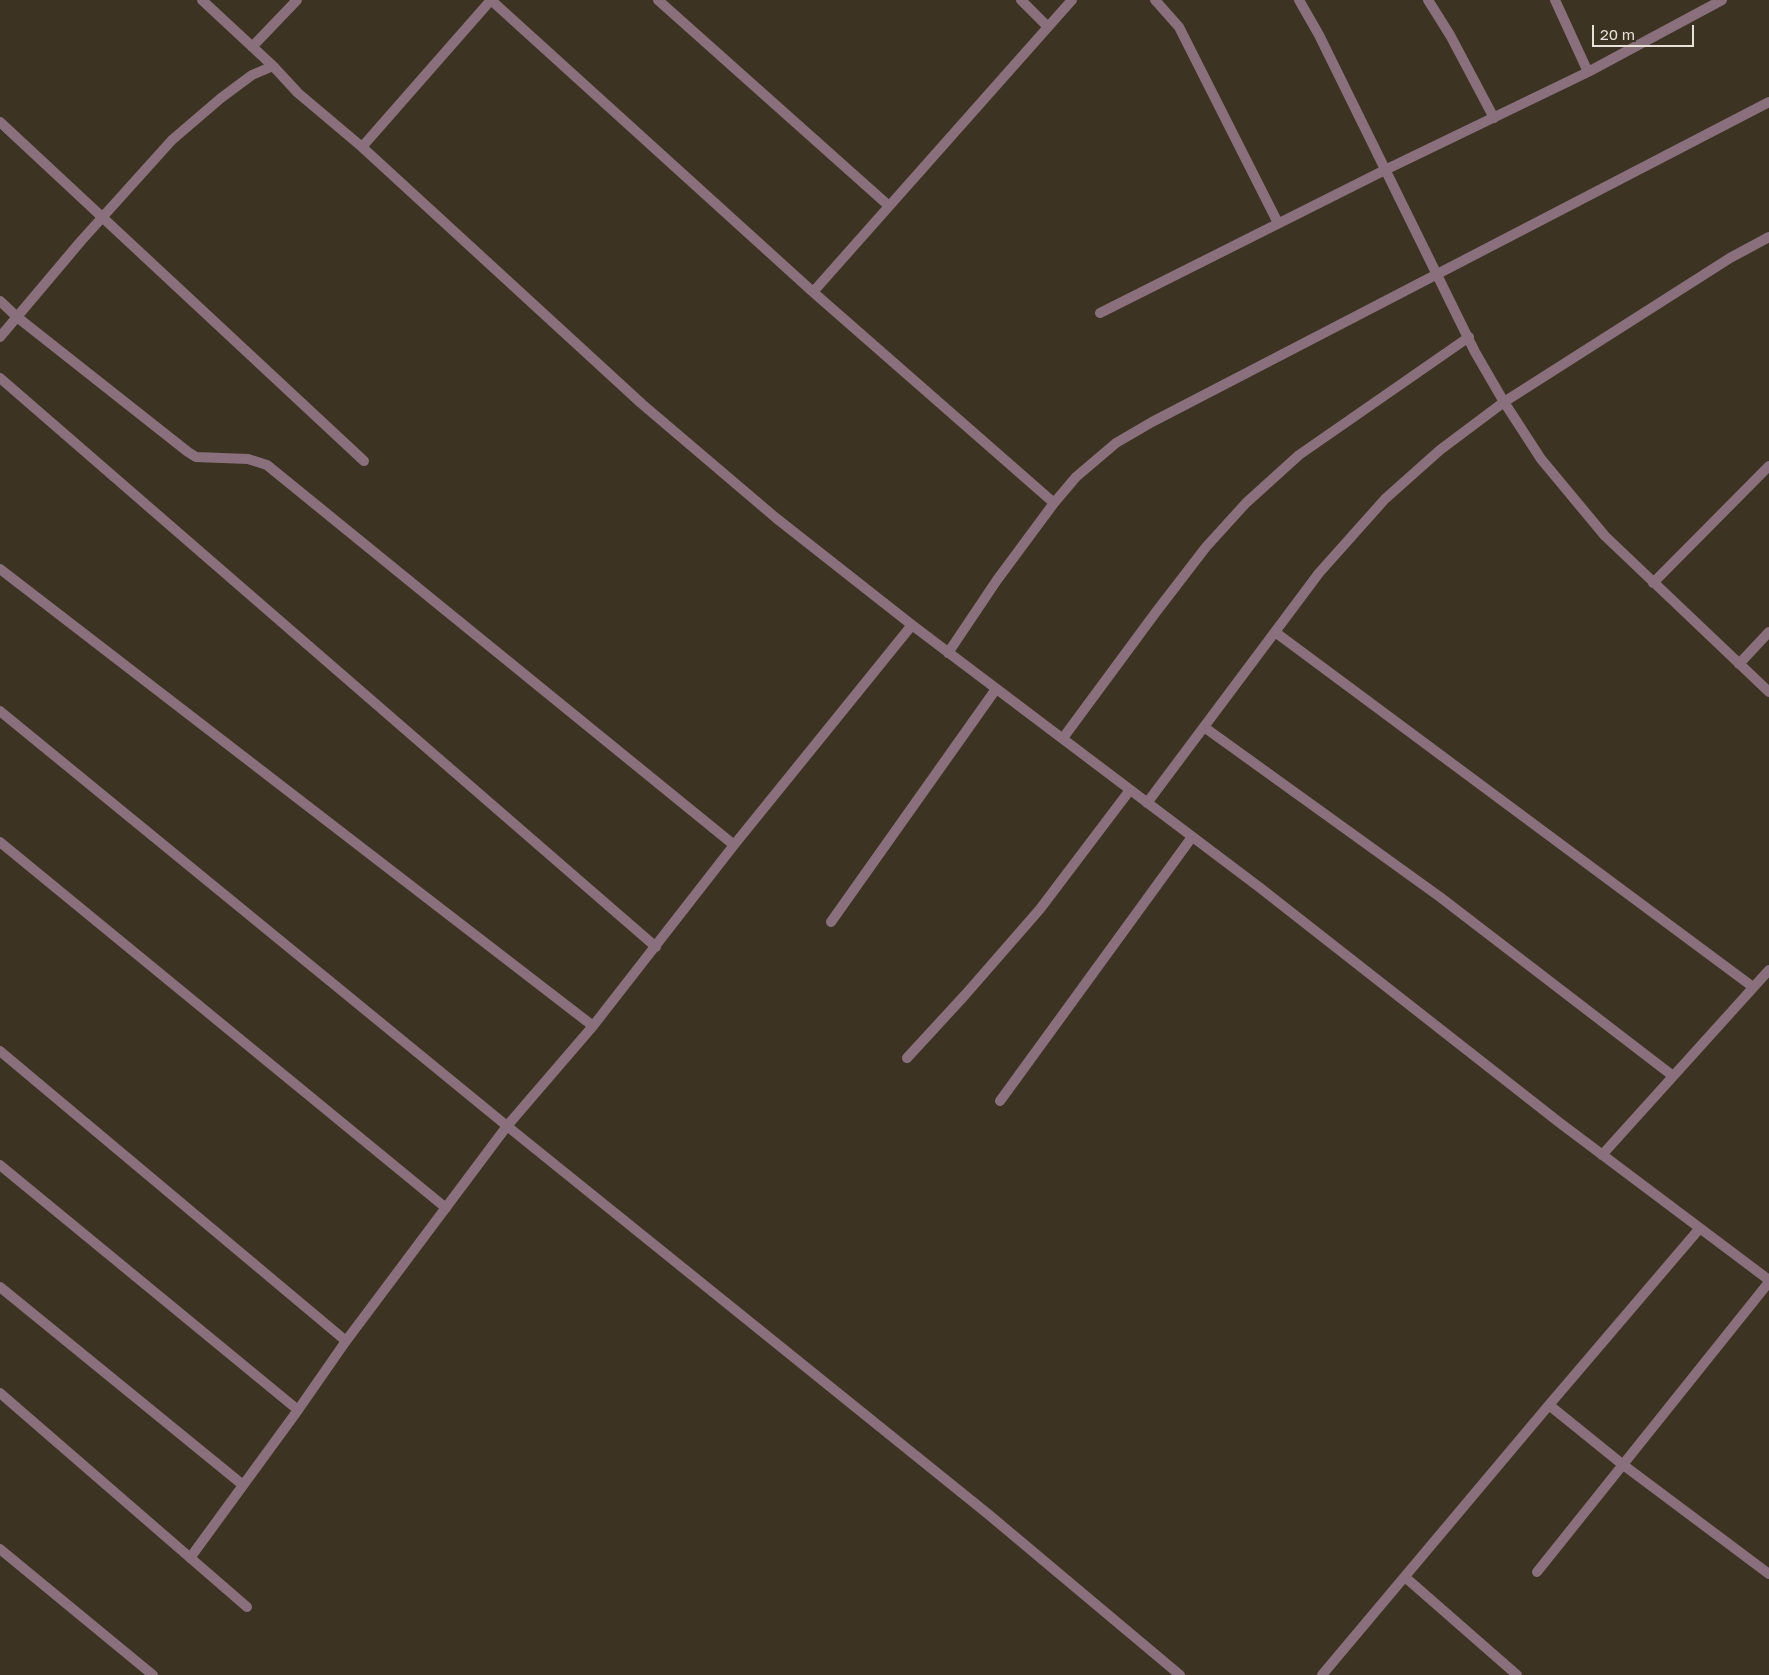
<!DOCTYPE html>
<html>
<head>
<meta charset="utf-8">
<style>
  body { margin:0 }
  #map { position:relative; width:1769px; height:1675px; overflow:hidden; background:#3d3323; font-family:"Golos Text",sans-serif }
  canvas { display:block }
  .scale { position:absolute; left:1592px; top:25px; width:102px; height:22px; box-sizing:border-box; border:2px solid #e8e1d7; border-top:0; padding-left:6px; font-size:15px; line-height:18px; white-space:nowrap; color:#e8e1d7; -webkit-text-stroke:4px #3d3323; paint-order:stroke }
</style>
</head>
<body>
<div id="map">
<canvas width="1769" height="1675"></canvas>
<div class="scale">20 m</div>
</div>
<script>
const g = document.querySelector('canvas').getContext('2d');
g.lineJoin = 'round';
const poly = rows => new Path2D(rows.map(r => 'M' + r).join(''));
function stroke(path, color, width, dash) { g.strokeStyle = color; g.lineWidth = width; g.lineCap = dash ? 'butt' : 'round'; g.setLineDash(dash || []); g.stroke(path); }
stroke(poly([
  [202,0,273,66],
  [491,0,813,292,1054,503],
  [658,0,889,206],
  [1021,0,1048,27],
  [1155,0,1179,27,1278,223],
  [1299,0,1319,35,1475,352,1504,402,1541,459,1605,536,1769,692],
  [1428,0,1450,35,1494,118],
  [1555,0,1588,72],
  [252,47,297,0],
  [0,122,364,461],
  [362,147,491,0],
  [813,292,1072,0],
  [0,301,17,317,188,452,196,457,248,459,267,465,734,845],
  [1100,313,1385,170,1588,72,1722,0],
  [0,337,81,241,172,140,221,98,252,75,273,66,298,93,362,147,642,404,776,518,912,625,1259,887,1560,1123,1769,1280],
  [0,378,656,947],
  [0,569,593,1026],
  [1653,583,1769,466],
  [1275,632,1753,987],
  [948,653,997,580,1054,503,1076,477,1116,443,1152,422,1769,102],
  [1739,664,1769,632],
  [0,711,507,1126,988,1514,1180,1675],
  [1204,727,1440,897,1673,1076],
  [1063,738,1156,612,1206,547,1246,503,1299,455,1469,337],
  [1147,803,1319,573,1385,499,1440,450,1504,402,1730,258,1769,237],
  [0,842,446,1208],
  [831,922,996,689],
  [0,1051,346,1341],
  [907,1058,965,995,1040,909,1130,790],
  [1000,1101,1192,837],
  [1602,1155,1769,970],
  [0,1165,298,1410],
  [0,1287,243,1485],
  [0,1393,247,1607],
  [1549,1405,1622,1464,1769,1574],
  [0,1549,153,1675],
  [190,1558,298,1410,346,1341,507,1126,593,1026,734,845,912,625],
  [1537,1572,1769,1282],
  [1405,1577,1517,1675],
  [1322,1675,1549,1405,1700,1228]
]), '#89707c', 10);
</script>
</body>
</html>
